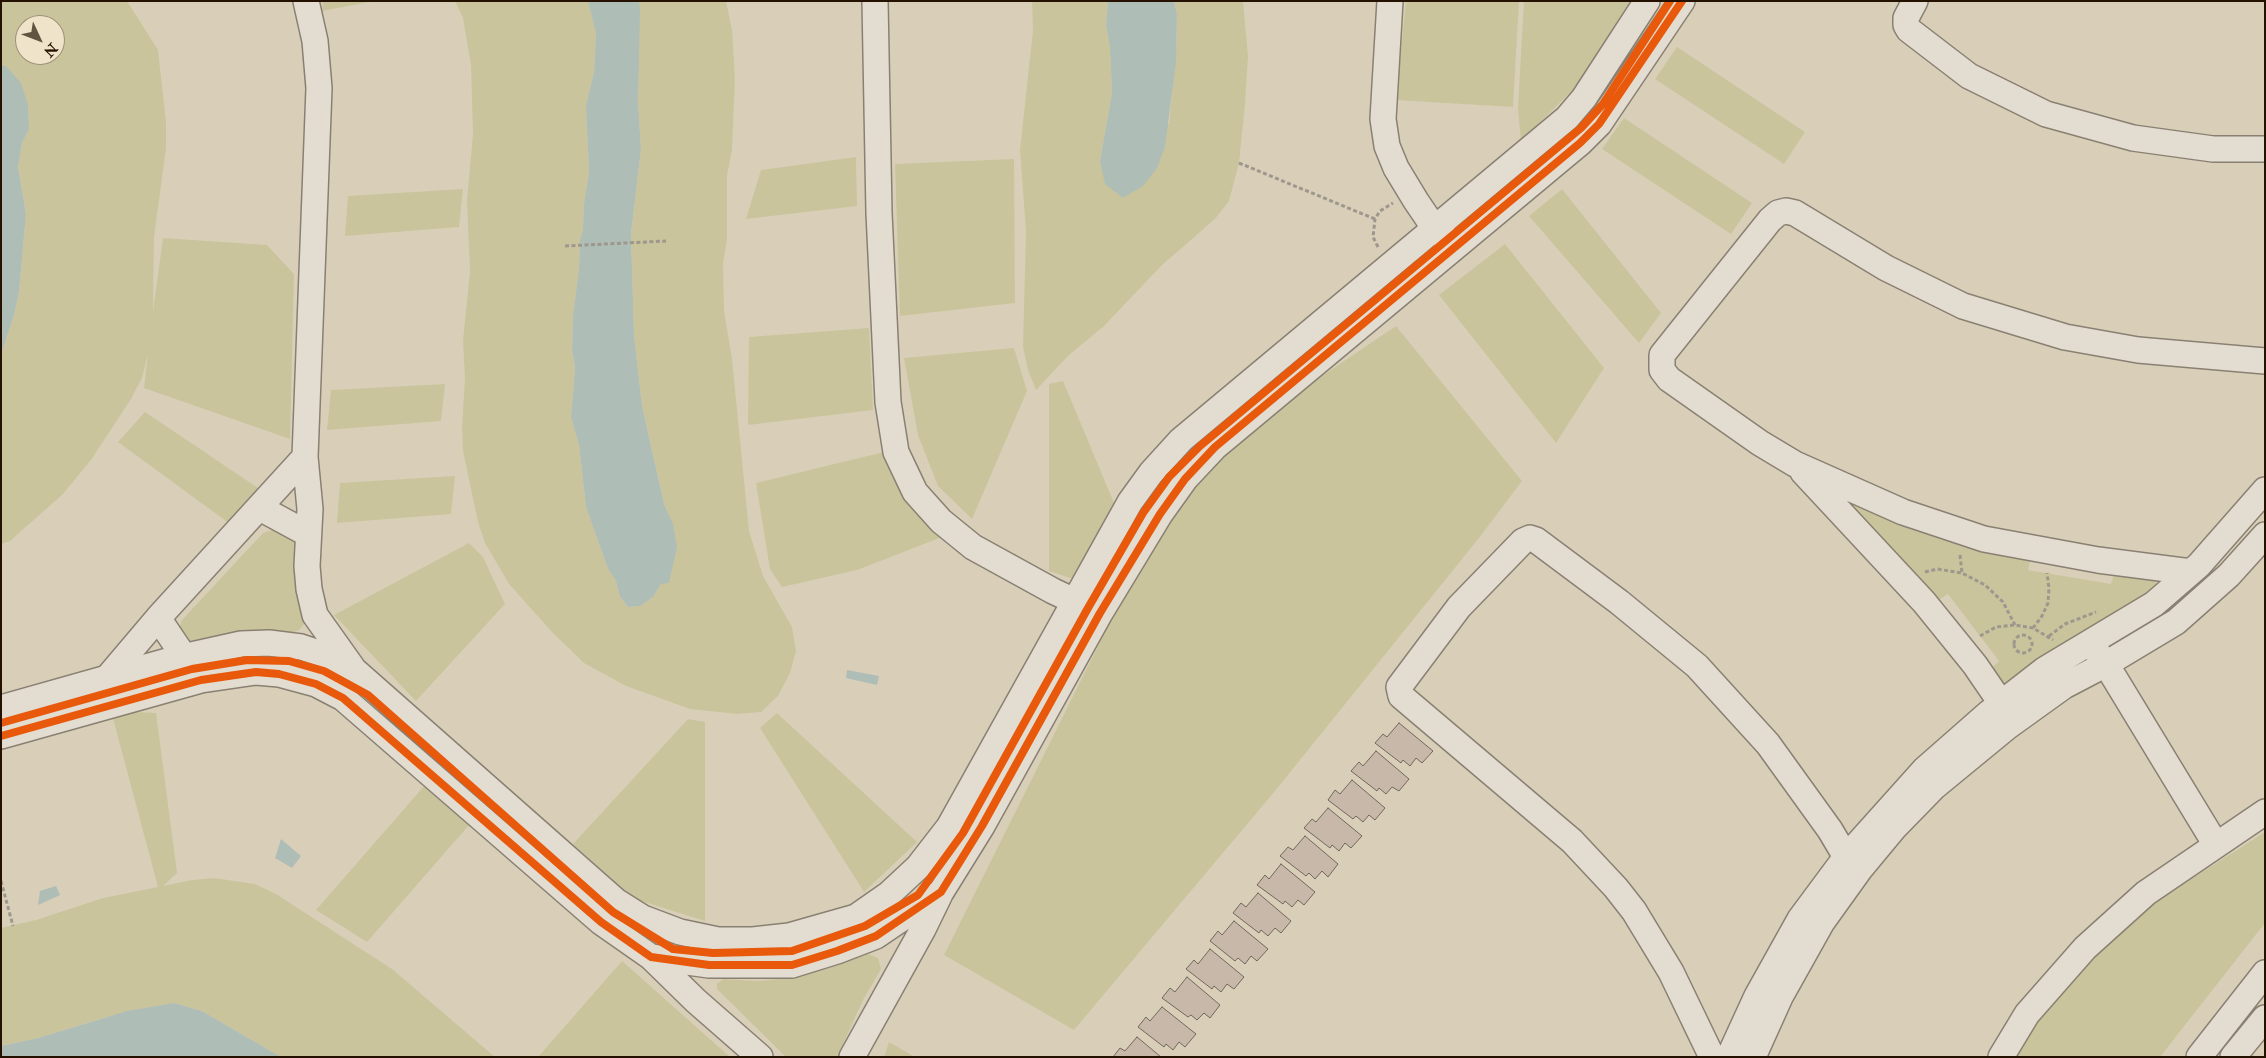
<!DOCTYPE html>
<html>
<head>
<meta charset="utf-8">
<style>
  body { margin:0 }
  #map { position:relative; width:2266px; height:1058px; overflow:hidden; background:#d9cfb9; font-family:"IM FELL Double Pica",serif }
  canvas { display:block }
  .frame { position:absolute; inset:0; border:2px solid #241100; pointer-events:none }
  .north { position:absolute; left:15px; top:15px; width:50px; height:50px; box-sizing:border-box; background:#efe3c9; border:1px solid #9e8f79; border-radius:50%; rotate:133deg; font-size:14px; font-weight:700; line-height:20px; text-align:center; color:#241100 }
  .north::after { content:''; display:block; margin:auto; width:18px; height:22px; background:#635441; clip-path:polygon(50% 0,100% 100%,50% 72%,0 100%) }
</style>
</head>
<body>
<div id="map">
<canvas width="2266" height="1058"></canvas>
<div class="frame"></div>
<div class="north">N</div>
</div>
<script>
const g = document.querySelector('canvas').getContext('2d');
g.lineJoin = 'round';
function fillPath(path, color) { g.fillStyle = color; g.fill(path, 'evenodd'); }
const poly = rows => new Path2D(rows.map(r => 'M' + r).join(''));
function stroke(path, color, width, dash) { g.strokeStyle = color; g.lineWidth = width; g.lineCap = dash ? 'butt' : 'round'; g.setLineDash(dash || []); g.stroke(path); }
fillPath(poly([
  [1,1,127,1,158,50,166,123,166,148,154,237,153,311,163,238,267,245,294,274,290,439,144,388,148,354,142,378,131,399,91,460,63,494,10,541,1,544,1,355,14,315,19,292,26,214,18,167,22,143,29,129,28,105,6,66,1,65],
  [25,25,55,25,55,55,25,55],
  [323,1,375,1,322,11],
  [455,1,588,1,589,3,596,33,594,72,586,105,589,173,584,203,583,229,580,240,579,268,573,316,572,350,575,368,571,417,579,445,586,507,608,569,616,581,620,597,628,607,640,606,653,597,661,584,673,525,664,504,642,406,634,335,631,234,641,149,638,102,639,1,726,1,732,30,735,79,732,150,727,176,727,240,723,263,724,311,732,359,749,531,763,576,792,627,796,651,790,673,778,696,761,712,737,714,690,709,626,686,584,663,551,631,509,584,485,543,478,522,463,451,462,428,465,378,463,341,470,271,467,201,473,134,471,65,463,18],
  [1032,1,1108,1,1106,25,1110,48,1112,93,1100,161,1169,124,1177,39,1177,15,1174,1,1243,1,1248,56,1245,104,1239,163,1229,201,1215,219,1162,265,1104,326,1068,356,1036,390,1028,370,1023,347,1026,231,1020,150,1033,30],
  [1406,1,1519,1,1513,107,1396,100],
  [1524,1,1633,1,1582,81,1521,141,1518,108],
  [1677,47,1805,132,1784,164,1655,79],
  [1624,118,1752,203,1731,234,1602,149],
  [856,157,857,206,746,219,761,170],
  [1014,159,1015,303,900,316,895,164],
  [463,189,459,227,345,236,348,196],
  [1562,189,1661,313,1639,343,1529,216],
  [1505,244,1604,368,1556,443,1439,295],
  [1396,326,1522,481,1479,538,1275,791,1074,1030,944,955,1120,602,1182,494,1282,403],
  [869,328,873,410,748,425,749,337],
  [1014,348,1027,391,972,519,938,486,918,435,904,358],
  [1063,381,1114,503,1073,579,1049,571,1049,384],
  [445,384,441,421,327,430,331,390],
  [145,412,264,492,230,524,118,442],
  [884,452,942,537,857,570,782,587,770,569,756,483],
  [455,476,451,514,337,523,340,483],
  [1845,500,2031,556,2028,570,2111,584,2115,571,2156,580,2157,587,2156,590,2002,689,1987,672,1999,661,1948,594,1936,602],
  [275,529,292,538,295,543,295,560,306,618,304,624,299,630,286,635,233,633,190,641,186,640,179,628,182,620,263,533],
  [469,543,483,557,505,604,416,701,334,615],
  [111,711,156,713,177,873,163,886,192,880,214,878,255,884,276,894,392,969,495,1057,281,1057,202,1011,174,1003,106,1017,38,1038,1,1046,1,928,36,920,103,898,158,887],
  [777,713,917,842,864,892,760,728],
  [688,719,705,722,705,921,635,899,573,844],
  [425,785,470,824,367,942,316,910],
  [2265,832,2265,923,2160,1057,2005,1057,2083,964,2163,897],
  [868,954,878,958,881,969,863,1000,837,1057,786,1057,717,989,717,984,723,979,758,981,798,977,839,965],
  [622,961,730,1057,538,1057],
  [889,1042,915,1057,884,1057]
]), '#cac49c');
fillPath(poly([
  [588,1,639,1,640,9,638,102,641,149,631,234,634,335,642,406,664,504,673,524,677,547,669,583,661,584,653,597,640,606,628,607,620,597,616,581,608,569,586,507,579,445,571,417,575,368,572,350,573,316,579,268,580,240,583,229,584,203,589,173,586,105,594,72,596,33],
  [1108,1,1174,1,1177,15,1176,62,1165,147,1157,168,1143,186,1123,198,1105,184,1100,161,1112,93,1110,48,1106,25],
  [1,65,6,66,21,83,28,105,29,129,22,143,18,167,26,214,19,292,14,315,1,355],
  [847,670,879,676,877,685,846,678],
  [281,839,301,856,292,868,275,858],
  [56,886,60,895,38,905,40,891],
  [174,1003,202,1011,281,1057,1,1057,1,1046,38,1038,127,1011]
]), '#afbdb7');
const building = poly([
  [1399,723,1433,751,1422,763,1416,758,1410,766,1403,760,1401,763,1375,743,1383,734,1387,737,1399,723],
  [1376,751,1409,779,1399,791,1392,787,1386,794,1379,788,1377,791,1351,771,1359,762,1363,766,1376,751],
  [1352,780,1385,808,1375,820,1369,815,1363,822,1356,816,1353,819,1328,800,1335,790,1340,794,1352,780],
  [1328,808,1362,836,1351,848,1345,843,1339,851,1332,845,1330,848,1304,828,1312,819,1316,822,1328,808],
  [1305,836,1338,864,1328,877,1322,871,1315,879,1309,873,1306,876,1280,856,1288,847,1293,850,1305,836],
  [1281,864,1315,892,1304,905,1298,900,1292,907,1285,901,1283,904,1257,885,1265,875,1269,879,1281,864],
  [1258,893,1291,921,1281,933,1275,928,1268,936,1261,930,1259,933,1233,913,1241,903,1246,907,1258,893],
  [1234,921,1268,949,1257,961,1251,956,1245,964,1238,958,1235,961,1210,941,1218,931,1222,935,1234,921],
  [1210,949,1244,977,1234,989,1227,984,1221,992,1214,986,1212,989,1186,969,1194,960,1198,964,1210,949],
  [1187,977,1220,1005,1210,1018,1204,1013,1197,1020,1191,1015,1188,1017,1162,998,1170,988,1175,992,1187,977],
  [1162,1007,1196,1034,1185,1047,1179,1042,1173,1050,1166,1044,1164,1047,1138,1027,1146,1017,1150,1021,1162,1007],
  [1137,1037,1161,1057,1113,1057,1120,1048,1125,1051,1137,1037]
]);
fillPath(building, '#c7b8a9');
stroke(building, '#6f675a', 1);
const minor = poly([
  [306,1,315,41,319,88,305,457,310,509,307,566,309,589,315,615,352,667],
  [875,1,879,213,888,402,896,452,915,492,941,521,973,547,1053,591,1089,608],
  [1390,1,1383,119,1387,146,1396,168,1416,201,1435,229,1447,239],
  [1915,1,1906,18,1906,25,1909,30,1969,76,2046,114,2133,138,2213,149,2265,149],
  [1803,472,1924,602,1975,665,2001,703],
  [260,508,308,534],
  [2191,572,2098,560,1984,539,1903,512,1795,464,1760,443,1669,379,1662,370,1662,355,1770,220,1778,213,1786,211,1795,213,1886,268,1963,306,2065,337,2138,350,2265,361],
  [158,618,193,670],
  [2097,652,2106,664,2216,845],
  [108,677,158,618,305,457],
  [1,708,178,658,241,644,269,643,301,647,328,656,353,669,616,901,643,918,680,932,718,940,753,940,789,936,856,917,889,894,918,867,949,827,1130,502,1151,473,1181,440,1567,118,1584,98,1647,1],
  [1,736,201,680,256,672,279,674,316,684,343,698,601,922,651,957,709,965,792,965,837,951,876,936,941,892,982,826,1100,613,1160,514,1185,479,1215,447,1580,143,1599,124,1682,1],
  [651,957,696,1001,760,1057],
  [852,1057,923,929,940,894],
  [1712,1057,1671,972,1634,911,1616,888,1572,841,1401,696,1399,687,1459,607,1523,541,1530,538,1536,540,1619,602,1697,666,1768,744,1830,830,1846,857,1860,869],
  [1729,1057,1757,996,1800,919,1846,857,1924,770,1990,712,2044,670,2154,604,2199,565,2265,490],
  [1753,1057,1780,997,1822,922,1860,869,1894,828,1934,787,2007,727,2064,686,2106,664,2176,622,2229,575,2265,535],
  [2001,1057,2027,1014,2085,948,2146,893,2265,812],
  [2199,1057,2265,973],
  [2233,1057,2265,1018]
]);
stroke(minor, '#898072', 28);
stroke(poly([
  [1239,163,1375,219],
  [565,246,666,241],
  [1378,247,1373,237,1375,219,1380,211,1393,203],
  [1960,555,1962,573],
  [1925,572,1937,569,1962,573,1985,585,2003,602,2015,625],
  [2033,628,2042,616,2048,603,2049,588,2047,573],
  '2014 644a9 9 0 1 1 18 0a9 9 0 1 1-18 0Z',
  [1980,636,1996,627,2015,625,2033,628,2053,640],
  [2049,636,2065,624,2096,612],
  [1,881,13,926]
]), '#9d978d', 3, [4, 2.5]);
stroke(minor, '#e2dcd1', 25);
stroke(poly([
  [1,723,192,669,247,660,289,661,324,671,368,695,613,912,673,949,713,953,792,951,865,926,918,895,963,833,1088,608,1143,513,1169,477,1200,446,1581,128,1603,104,1670,1],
  [1,736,201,680,256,672,279,674,316,684,343,698,601,922,651,957,709,965,792,965,837,951,876,936,941,892,982,826,1100,613,1160,514,1185,479,1215,447,1580,143,1599,124,1682,1]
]), '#e8590c', 8);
</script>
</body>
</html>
